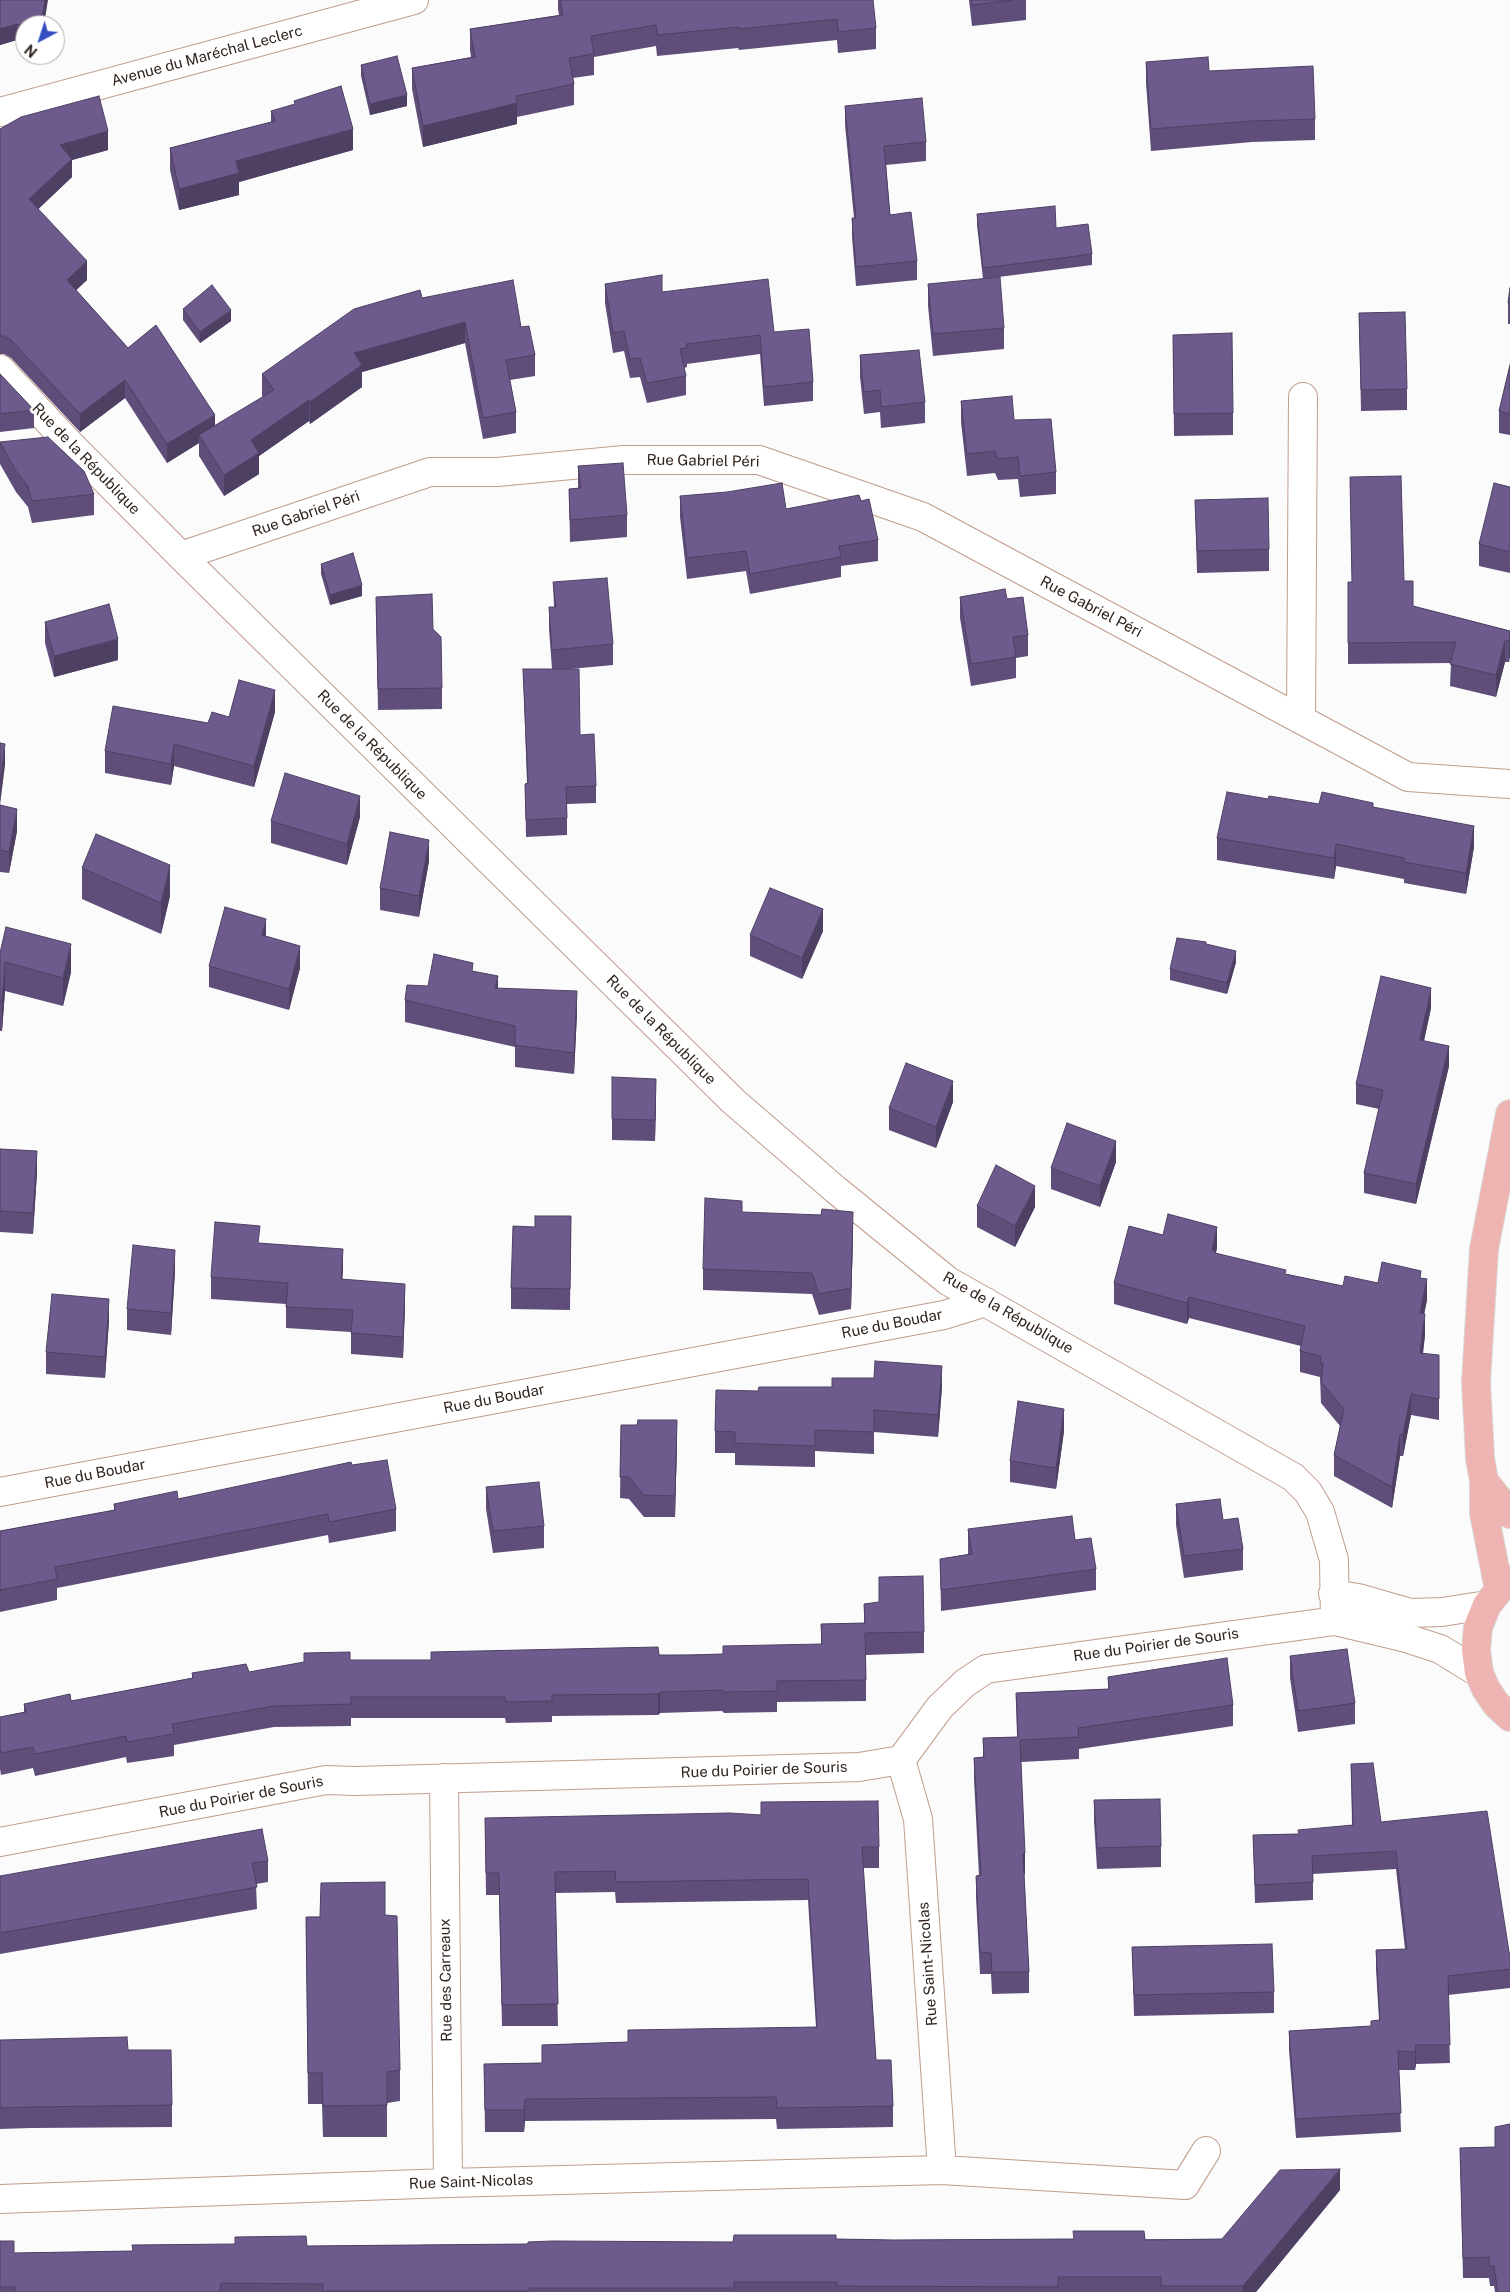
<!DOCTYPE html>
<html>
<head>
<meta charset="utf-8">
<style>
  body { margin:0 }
  #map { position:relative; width:1510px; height:2292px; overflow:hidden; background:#fbfbfb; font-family:"Public Sans",sans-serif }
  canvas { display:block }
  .north { position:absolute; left:15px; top:15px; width:50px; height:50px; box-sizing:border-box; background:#fff; border:1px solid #ada7a5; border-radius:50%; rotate:220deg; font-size:14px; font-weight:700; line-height:20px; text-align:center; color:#31241d }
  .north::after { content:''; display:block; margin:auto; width:18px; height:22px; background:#344fc0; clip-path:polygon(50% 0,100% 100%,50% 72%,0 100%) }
</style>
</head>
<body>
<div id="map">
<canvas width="1510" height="2292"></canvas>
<div class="north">N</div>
</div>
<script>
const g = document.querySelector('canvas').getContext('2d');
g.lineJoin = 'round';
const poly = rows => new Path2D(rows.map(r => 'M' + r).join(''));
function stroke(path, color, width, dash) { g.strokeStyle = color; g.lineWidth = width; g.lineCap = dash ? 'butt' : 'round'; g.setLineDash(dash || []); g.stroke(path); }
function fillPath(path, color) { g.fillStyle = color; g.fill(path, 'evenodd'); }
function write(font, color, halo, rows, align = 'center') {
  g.font = font + ' "Public Sans",sans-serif'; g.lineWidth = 5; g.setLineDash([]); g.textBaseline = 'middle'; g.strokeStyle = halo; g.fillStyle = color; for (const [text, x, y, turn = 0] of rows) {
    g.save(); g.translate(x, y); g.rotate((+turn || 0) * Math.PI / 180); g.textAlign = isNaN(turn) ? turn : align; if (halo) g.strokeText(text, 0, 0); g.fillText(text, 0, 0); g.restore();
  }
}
const minor = poly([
  [0,112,414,0],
  [0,369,66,440,181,556,733,1101,836,1190,948,1281,1293,1477,1308,1492,1320,1512,1334,1560,1335,1621],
  [181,556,430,472,497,472,624,460,759,460,923,517,1408,777,1510,784],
  [1301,719,1303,397],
  [0,1492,944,1315,986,1302],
  [1333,1594,1358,1598,1410,1613,1442,1612,1487,1605],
  [444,1778,448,2183],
  [0,1842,326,1780,355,1781,859,1767,901,1760,940,1707,965,1683,986,1669,1335,1621,1406,1638,1440,1649,1479,1673],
  [942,2170,1185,2185,1206,2151],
  [0,2199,448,2183,942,2170,918,1819,901,1760]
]);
const major = poly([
  [1484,1481,1510,1514],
  [1510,1580,1499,1590,1487,1605,1478,1627,1476,1650,1479,1673,1486,1689,1496,1704,1510,1717],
  [1499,1590,1484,1513,1484,1481,1480,1458,1476,1382,1484,1249,1510,1114]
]);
stroke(minor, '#c09d8c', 30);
stroke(major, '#dad8d6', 30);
stroke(minor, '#fff', 28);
stroke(major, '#eeb4b1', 28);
fillPath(poly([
  [0,0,48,0,18,42,17,40,0,45],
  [558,0,873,0,876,28,876,49,838,53,837,40,739,50,738,48,657,56,656,46,594,57,594,75,573,78,574,84,574,105,517,117,517,124,423,147,412,89,412,68,471,57,470,50,470,29,559,15,558,9],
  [969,0,1026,0,1026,20,972,26],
  [1146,62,1209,71,1315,119,1315,140,1252,142,1151,151,1146,83],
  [361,65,407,106,370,115,361,76],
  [845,106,926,142,926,161,886,165,890,215,917,261,917,280,856,286,852,237,852,218,854,218,845,125],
  [271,111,353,150,239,182,239,195,179,210,170,170,170,148,271,122],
  [0,129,108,150,72,160,72,177,38,209,87,280,76,290,128,348,215,426,263,397,262,396,262,374,422,298,521,327,535,355,535,376,510,380,516,412,516,433,483,439,465,343,362,372,362,387,310,424,309,421,259,456,259,474,224,496,199,456,199,443,167,463,125,398,80,432,11,358,4,354,0,354],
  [977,214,1056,228,1092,254,1092,265,983,279,977,225],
  [605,284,662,292,774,332,813,382,813,401,764,406,760,354,687,364,687,367,684,368,686,376,686,395,647,403,640,377,630,378,624,351,613,353,605,303],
  [928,284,1004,328,1004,349,933,356,928,306],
  [1510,288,1510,324,1508,324,1508,303],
  [183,309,231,321,200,343,183,320],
  [1359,313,1407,389,1407,410,1361,411],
  [1173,335,1233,413,1233,435,1174,436],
  [860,355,925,402,925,423,881,428,880,412,864,414,860,377],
  [1510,365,1510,435,1499,433,1499,411],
  [0,374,34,410,34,428,0,432],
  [961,401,1014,420,1056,472,1056,494,1020,497,1018,479,998,480,995,473,967,476,961,422],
  [0,442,94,494,94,515,32,523,28,507,16,492,0,464],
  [578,466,627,515,627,537,570,542,569,489,578,488],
  [1350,477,1404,581,1413,606,1510,631,1509,662,1505,662,1496,697,1450,686,1451,663,1348,664,1348,582,1352,582],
  [1510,487,1510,573,1479,566,1479,544],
  [680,496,786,509,878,540,878,561,841,566,841,577,750,594,746,571,687,579,680,517],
  [1195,500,1269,549,1269,571,1197,573],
  [321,564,362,596,330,605,321,574],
  [553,582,613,644,613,665,570,669,580,735,596,786,596,803,567,804,567,835,526,837,525,784,527,783,523,669,552,669,549,629,549,607,554,607],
  [376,597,433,629,442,688,442,709,378,710],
  [960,597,1007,599,1028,635,1028,656,1016,658,1016,678,971,686,960,618],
  [45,622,118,660,54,677,45,643],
  [275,712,254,787,174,766,171,785,105,773,105,751,229,717],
  [1268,799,1319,804,1373,807,1474,847,1466,894,1404,883,1404,879,1336,866,1334,879,1217,860,1217,838],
  [0,805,17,831,9,873,0,872],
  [360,817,347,865,271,843,271,821],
  [429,861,419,917,380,910,380,888],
  [82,868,170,896,161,934,82,899],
  [823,931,802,979,750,956,750,935],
  [1206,944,1236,962,1227,994,1170,980,1170,969],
  [0,953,71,972,63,1006,5,991,2,1031,0,1031],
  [209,966,300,968,289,1010,209,987],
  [473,971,498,989,577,1013,574,1074,515,1067,515,1047,405,1022,405,1000,428,986],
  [1431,1008,1424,1041,1449,1066,1416,1204,1364,1193,1364,1173,1379,1109,1356,1104,1356,1084],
  [612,1077,656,1101,655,1141,612,1140],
  [953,1102,936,1148,889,1130,889,1108],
  [0,1149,37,1172,33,1234,0,1232],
  [1116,1162,1100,1207,1051,1189,1051,1168],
  [977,1206,1035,1207,1015,1247,977,1227],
  [742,1212,853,1233,851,1309,819,1315,812,1294,703,1290,703,1269],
  [571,1216,570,1310,511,1309,511,1288,535,1227],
  [1163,1235,1217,1248,1216,1253,1286,1274,1343,1286,1421,1278,1427,1300,1424,1314,1425,1335,1423,1354,1439,1376,1439,1420,1411,1415,1403,1456,1400,1456,1392,1508,1334,1476,1334,1455,1340,1426,1321,1403,1320,1377,1300,1372,1300,1351,1301,1346,1189,1318,1187,1324,1114,1304,1114,1283],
  [260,1243,343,1270,342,1279,405,1305,403,1358,351,1354,351,1332,286,1328,286,1304,211,1299,211,1277],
  [175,1271,171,1335,127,1330,127,1309],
  [109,1320,105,1378,46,1374,46,1352],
  [942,1387,938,1437,874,1432,874,1454,815,1451,815,1467,735,1465,735,1453,715,1453,715,1431,758,1391],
  [621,1425,677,1441,675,1517,644,1517,629,1499,620,1498],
  [1064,1431,1056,1489,1010,1482,1010,1461],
  [352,1465,396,1509,396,1531,329,1543,328,1535,57,1588,57,1600,0,1612,0,1531,114,1510,114,1504,178,1499],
  [486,1487,544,1526,544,1548,493,1553,486,1509],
  [1176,1504,1223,1520,1243,1549,1243,1570,1184,1578,1176,1525],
  [968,1529,1075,1540,1096,1569,1096,1590,941,1611,940,1559,968,1554],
  [864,1604,924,1632,924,1653,866,1655,866,1701,777,1702,777,1712,724,1713,722,1711,660,1713,658,1715,552,1716,552,1722,506,1723,505,1718,351,1718,351,1726,274,1727,174,1745,174,1756,127,1763,126,1757,35,1776,33,1768,1,1775,0,1769,0,1717,24,1712,24,1704,71,1701,192,1678,192,1673,249,1672,350,1660,431,1660,723,1654,821,1644,821,1624,864,1623],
  [1290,1656,1355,1703,1355,1724,1298,1732,1290,1678],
  [1108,1677,1233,1705,1233,1726,1079,1749,1079,1759,1021,1762,1025,1874,1024,1875,1029,1972,1029,1993,992,1994,991,1974,980,1974,976,1897,976,1876,979,1876,974,1779,974,1758,983,1757,983,1738,1017,1737,1016,1693,1108,1689],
  [1351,1764,1381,1822,1510,1958,1510,1988,1448,1995,1450,2063,1416,2064,1415,2070,1399,2070,1401,2132,1296,2138,1289,2050,1289,2031,1371,2026,1379,2020,1376,1969,1376,1950,1405,1949,1396,1869,1313,1874,1313,1900,1255,1903,1253,1835,1298,1834,1352,1825],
  [1094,1800,1161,1846,1161,1867,1097,1869,1094,1821],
  [485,1818,879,1847,879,1868,863,1868,876,2060,893,2106,893,2127,777,2129,776,2119,525,2121,524,2132,485,2132,484,2064,542,2063,542,2045,628,2042,816,2027,808,1900,616,1903,615,1892,555,1893,558,2026,502,2026,499,1895,486,1895],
  [268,1861,268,1882,256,1884,257,1909,0,1954,0,1876],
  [385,1915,400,2070,400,2101,387,2103,387,2137,323,2137,322,2104,308,2104,306,1917],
  [1132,1947,1274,1992,1274,2013,1134,2016],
  [0,2040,128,2050,172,2105,172,2127,31,2128,0,2129],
  [1495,2127,1510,2292,1495,2292,1494,2286,1490,2286,1489,2278,1463,2278,1460,2148,1495,2147],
  [1340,2190,1256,2292,0,2292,0,2241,14,2253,132,2251,307,2246,733,2242,836,2239,893,2240,1222,2239]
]), '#5f4e7a');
fillPath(poly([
  [45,0,48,0,44,25,25,25,25,40,18,42,18,25],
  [17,24,17,40,0,45,0,29],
  [407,95,407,106,370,115,370,104],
  [517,103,517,124,423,147,423,126],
  [353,129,353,150,239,182,239,195,179,210,179,189,236,161],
  [108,131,108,150,72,160,72,177,29,218,29,199,60,145],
  [87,261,87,280,67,299,67,280],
  [231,310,231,321,200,343,200,332],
  [465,322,465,343,362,372,362,387,310,424,310,402,354,353],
  [125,380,125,398,80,432,80,414],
  [309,400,309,421,259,456,259,474,224,496,224,475,251,440],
  [215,415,215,433,199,435,199,443,167,463,167,444],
  [362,585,362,596,330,605,330,595],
  [1510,635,1510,657,1509,662,1509,641],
  [118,639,118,660,54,677,54,656],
  [1505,641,1505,662,1496,697,1496,675],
  [275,690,275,712,254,787,254,766],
  [5,744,5,765,0,805,0,783],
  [174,744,174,766,171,785,171,764],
  [360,796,360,817,347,865,347,844],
  [17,809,17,831,9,873,9,852],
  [1474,826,1474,847,1466,894,1466,873],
  [429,840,429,861,419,917,419,896],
  [1336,844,1336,866,1334,879,1334,858],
  [170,865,170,896,161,934,161,903],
  [823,909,823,931,802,979,802,958],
  [266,919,266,940,262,935],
  [71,944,71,972,63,1006,63,978],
  [300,946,300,968,289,1010,289,989],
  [1236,951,1236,962,1227,994,1227,983],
  [5,962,5,991,2,1031,2,1002],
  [498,976,498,997,495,988],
  [1431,988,1431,1008,1420,1059,1420,1040],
  [577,991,577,1013,574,1074,574,1053],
  [1449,1046,1449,1066,1416,1204,1416,1184],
  [656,1079,656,1101,655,1141,655,1120],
  [953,1081,953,1102,936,1148,936,1127],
  [1116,1141,1116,1162,1100,1207,1100,1186],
  [37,1151,37,1172,33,1234,33,1213],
  [1035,1186,1035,1207,1015,1247,1015,1226],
  [853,1212,853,1233,851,1309,851,1288],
  [1217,1227,1217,1248,1215,1255,1212,1250],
  [343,1249,343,1270,341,1300,341,1279],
  [175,1250,175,1271,171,1335,171,1313],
  [1427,1279,1427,1300,1420,1334,1420,1313],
  [405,1284,405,1305,403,1358,403,1337],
  [1189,1297,1189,1318,1187,1324,1187,1303],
  [109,1299,109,1320,105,1378,105,1357],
  [1425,1314,1425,1335,1420,1374,1420,1353],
  [942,1366,942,1387,938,1437,938,1415],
  [1411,1394,1411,1415,1403,1456,1403,1434],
  [1064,1409,1064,1431,1056,1489,1056,1468],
  [677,1420,677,1441,675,1517,675,1496],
  [1400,1435,1400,1456,1392,1508,1392,1487],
  [660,1692,660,1713,658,1715,658,1694],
  [1025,1853,1025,1874,1023,1875,1023,1854],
  [1416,2045,1416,2064,1415,2070,1415,2052],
  [525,2099,525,2121,524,2132,524,2110],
  [1340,2169,1340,2190,1256,2292,1243,2292,1243,2286]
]), '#4d4063');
const building = poly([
  [0,0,45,0,42,19,18,25,17,24,0,29,0,0],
  [560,0,873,0,876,28,838,32,837,19,739,29,738,27,657,35,656,25,591,36,594,54,569,58,574,84,516,96,517,103,423,126,412,68,475,57,470,29,563,15,560,0],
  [972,0,1013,0,972,5,972,0],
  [397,56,407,95,370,104,361,65,397,56],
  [1208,57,1209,71,1313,66,1315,119,1252,121,1151,129,1146,62,1208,57],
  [341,86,353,129,236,161,239,173,179,189,170,148,275,121,271,111,295,104,294,101,341,86],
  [99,96,108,131,60,145,72,159,29,199,87,261,67,280,128,348,156,325,215,415,167,444,125,380,80,414,11,340,4,336,0,336,0,129,21,117,99,96],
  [922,98,926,142,884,146,890,215,911,212,917,261,856,267,852,218,856,218,845,106,922,98],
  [1055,206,1056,228,1088,224,1092,254,983,268,977,214,1055,206],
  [662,275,662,292,768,279,774,332,809,329,813,382,764,387,760,335,686,344,687,348,680,349,686,376,647,383,640,358,630,359,624,331,613,333,605,284,662,275],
  [1000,277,1004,328,933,334,928,284,1000,277],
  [513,280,521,327,529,326,535,355,506,360,516,412,483,418,465,322,354,353,362,365,310,402,309,400,251,440,259,453,224,475,199,435,274,390,262,374,354,309,420,290,422,298,513,280],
  [212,285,231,310,200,332,183,309,212,285],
  [1510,288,1510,303,1508,303,1510,288],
  [1405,312,1407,389,1361,390,1359,313,1405,312],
  [1232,333,1233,413,1174,414,1173,335,1232,333],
  [919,350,925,402,881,407,880,390,864,392,860,355,919,350],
  [1510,365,1510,414,1499,411,1510,365],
  [0,374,34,410,0,414,0,374],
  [1012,396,1014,420,1051,419,1056,472,1020,476,1018,457,998,459,995,451,967,454,961,401,1012,396],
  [48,437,84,471,94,494,32,501,28,486,16,471,0,442,48,437],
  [623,463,627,515,570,520,569,489,581,488,578,466,623,463],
  [1401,476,1404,581,1413,581,1413,606,1510,631,1509,641,1505,641,1496,675,1450,664,1456,642,1348,643,1348,582,1352,582,1350,477,1401,476],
  [782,483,786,509,859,495,861,501,869,499,878,540,839,546,841,557,750,574,746,551,687,558,680,496,727,492,782,483],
  [1494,483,1510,487,1510,552,1479,544,1494,483],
  [1268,498,1269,549,1197,551,1195,500,1268,498],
  [353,553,362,585,330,595,321,564,353,553],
  [607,578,613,644,552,650,549,607,556,607,553,582,607,578],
  [1005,589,1007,599,1023,597,1028,635,1013,637,1016,657,971,664,960,597,1005,589],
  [432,594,433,629,441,637,442,688,378,689,376,597,432,594],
  [109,604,118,639,54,656,45,622,109,604],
  [523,669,579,669,580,735,594,734,596,786,566,787,567,818,526,820,525,784,528,783,523,669],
  [239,680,275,690,254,766,174,744,171,764,105,751,113,706,208,723,212,712,229,717,239,680],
  [0,743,5,744,0,783,0,743],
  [285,773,360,796,347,844,271,821,285,773],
  [1227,792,1268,799,1269,796,1319,804,1322,792,1373,803,1373,807,1474,826,1466,873,1404,862,1404,858,1336,844,1334,858,1217,838,1227,792],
  [0,805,17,809,9,852,0,850,0,805],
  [390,832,429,840,419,896,380,888,390,832],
  [96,834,170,865,161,903,82,868,96,834],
  [770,888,823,909,802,958,750,935,770,888],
  [225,907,266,919,262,935,300,946,289,989,209,966,225,907],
  [6,927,71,944,63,978,5,962,2,1002,0,1002,0,953,6,927],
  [1177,938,1206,942,1206,944,1236,951,1227,983,1170,969,1177,938],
  [434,954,473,963,472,971,498,976,495,988,577,991,574,1053,515,1045,515,1026,405,1000,407,985,428,986,434,954],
  [1381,976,1431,988,1420,1040,1449,1046,1416,1184,1364,1173,1383,1090,1356,1084,1381,976],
  [906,1063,953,1081,936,1127,889,1108,906,1063],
  [612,1077,656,1079,655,1120,612,1119,612,1077],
  [1067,1123,1116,1141,1100,1186,1051,1168,1067,1123],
  [0,1149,37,1151,33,1213,0,1211,0,1149],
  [996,1165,1035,1186,1015,1226,977,1206,996,1165],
  [705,1198,742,1201,742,1212,821,1215,822,1209,853,1212,851,1288,819,1294,812,1273,703,1269,705,1198],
  [1168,1214,1217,1227,1212,1250,1215,1251,1215,1253,1286,1270,1285,1274,1343,1286,1345,1276,1378,1283,1382,1262,1421,1271,1420,1278,1427,1279,1420,1313,1425,1314,1420,1353,1439,1355,1439,1399,1411,1394,1403,1434,1400,1435,1392,1487,1334,1455,1344,1409,1321,1382,1323,1363,1320,1362,1321,1356,1300,1351,1305,1326,1189,1297,1187,1303,1114,1283,1129,1226,1163,1235,1168,1214],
  [535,1216,571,1216,570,1289,511,1288,513,1226,535,1227,535,1216],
  [215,1222,260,1226,258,1243,343,1249,341,1279,405,1284,403,1337,351,1333,353,1310,286,1307,288,1283,211,1277,215,1222],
  [133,1245,175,1250,171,1313,127,1309,133,1245],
  [52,1294,109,1299,105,1357,46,1352,52,1294],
  [875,1361,942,1366,938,1415,874,1410,874,1432,815,1430,815,1446,735,1443,735,1432,715,1431,716,1390,758,1391,759,1387,832,1387,832,1378,874,1378,875,1361],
  [1018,1401,1064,1409,1056,1468,1010,1461,1018,1401],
  [638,1420,677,1420,675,1496,644,1495,629,1477,620,1477,621,1425,637,1425,638,1420],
  [387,1460,396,1509,329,1522,328,1514,55,1567,57,1579,0,1590,0,1531,115,1510,114,1504,177,1491,178,1499,351,1462,352,1465,387,1460],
  [539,1482,544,1526,493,1531,486,1487,539,1482],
  [1220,1499,1223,1520,1238,1518,1243,1549,1184,1556,1176,1504,1220,1499],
  [1072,1516,1075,1540,1091,1538,1096,1569,941,1590,940,1559,972,1554,968,1529,1072,1516],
  [923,1576,924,1632,865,1633,866,1680,777,1681,777,1691,724,1692,722,1690,660,1692,658,1694,552,1695,552,1701,506,1702,505,1697,351,1697,351,1704,274,1706,172,1724,174,1734,127,1742,126,1736,35,1754,33,1747,1,1753,0,1748,0,1717,26,1712,24,1704,70,1694,71,1701,193,1678,192,1673,246,1664,249,1672,304,1662,304,1653,350,1652,350,1660,431,1660,431,1652,658,1647,659,1655,691,1655,723,1654,723,1646,822,1644,821,1624,865,1623,864,1604,879,1602,879,1577,923,1576],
  [1347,1649,1355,1703,1298,1711,1290,1656,1347,1649],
  [1227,1658,1233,1705,1078,1728,1079,1737,1020,1740,1025,1853,1023,1854,1029,1972,992,1972,991,1953,980,1952,976,1876,981,1875,974,1758,984,1757,983,1738,1018,1737,1016,1693,1109,1689,1108,1677,1227,1658],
  [1373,1763,1381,1822,1487,1811,1510,1958,1510,1969,1448,1976,1450,2045,1416,2045,1415,2052,1398,2051,1401,2113,1296,2119,1289,2031,1371,2026,1371,2021,1380,2020,1376,1950,1407,1949,1396,1851,1312,1856,1313,1882,1255,1885,1253,1835,1299,1834,1298,1830,1353,1825,1351,1764,1373,1763],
  [1160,1799,1161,1846,1097,1848,1094,1800,1160,1799],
  [878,1801,879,1847,862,1847,876,2060,891,2060,893,2106,777,2108,776,2097,525,2099,524,2110,485,2110,484,2064,542,2063,542,2045,628,2042,628,2030,817,2027,808,1879,616,1882,615,1871,555,1872,558,2004,502,2005,499,1873,486,1873,485,1818,730,1813,761,1815,761,1802,878,1801],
  [262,1829,268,1861,252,1863,257,1887,0,1933,0,1876,262,1829],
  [385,1882,385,1915,397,1916,400,2070,387,2072,387,2105,323,2106,322,2073,308,2073,306,1917,320,1917,321,1883,385,1882],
  [1272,1944,1274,1992,1134,1995,1132,1947,1272,1944],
  [127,2037,128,2050,171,2050,172,2105,31,2107,0,2108,0,2040,127,2037],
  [1510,2124,1510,2292,1498,2292,1494,2266,1490,2266,1489,2257,1463,2258,1460,2148,1495,2147,1495,2127,1510,2124],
  [1340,2169,1243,2286,1161,2286,1161,2277,1058,2277,1058,2287,837,2286,837,2282,734,2282,734,2288,530,2288,528,2291,323,2291,323,2284,221,2283,220,2292,15,2292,15,2287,0,2287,0,2241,14,2241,14,2253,133,2251,132,2245,235,2244,235,2237,306,2236,307,2246,528,2244,528,2242,552,2241,733,2242,734,2235,836,2235,836,2239,893,2240,1074,2239,1073,2231,1144,2231,1145,2240,1222,2239,1280,2170,1340,2169]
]);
fillPath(building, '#6e5b8e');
stroke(building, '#4d4063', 1);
write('15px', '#31241d', '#fff', [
  ["Avenue du Maréchal Leclerc",207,56,-15],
  ["Rue de la République",86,459,46],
  ["Rue Gabriel Péri",703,461,1],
  ["Rue Gabriel Péri",306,514,-19],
  ["Rue Gabriel Péri",1091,607,28],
  ["Rue de la République",372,745,45],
  ["Rue de la République",661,1030,45],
  ["Rue de la République",1008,1313,30],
  ["Rue du Boudar",892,1324,-11],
  ["Rue du Boudar",494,1399,-11],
  ["Rue du Boudar",95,1474,-11],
  ["Rue du Poirier de Souris",1156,1645,-8],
  ["Rue du Poirier de Souris",764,1770,-2],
  ["Rue du Poirier de Souris",241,1797,-11],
  ["Rue Saint-Nicolas",928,1964,-94],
  ["Rue des Carreaux",446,1980,-91],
  ["Rue Saint-Nicolas",471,2182,-2]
]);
</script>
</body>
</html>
